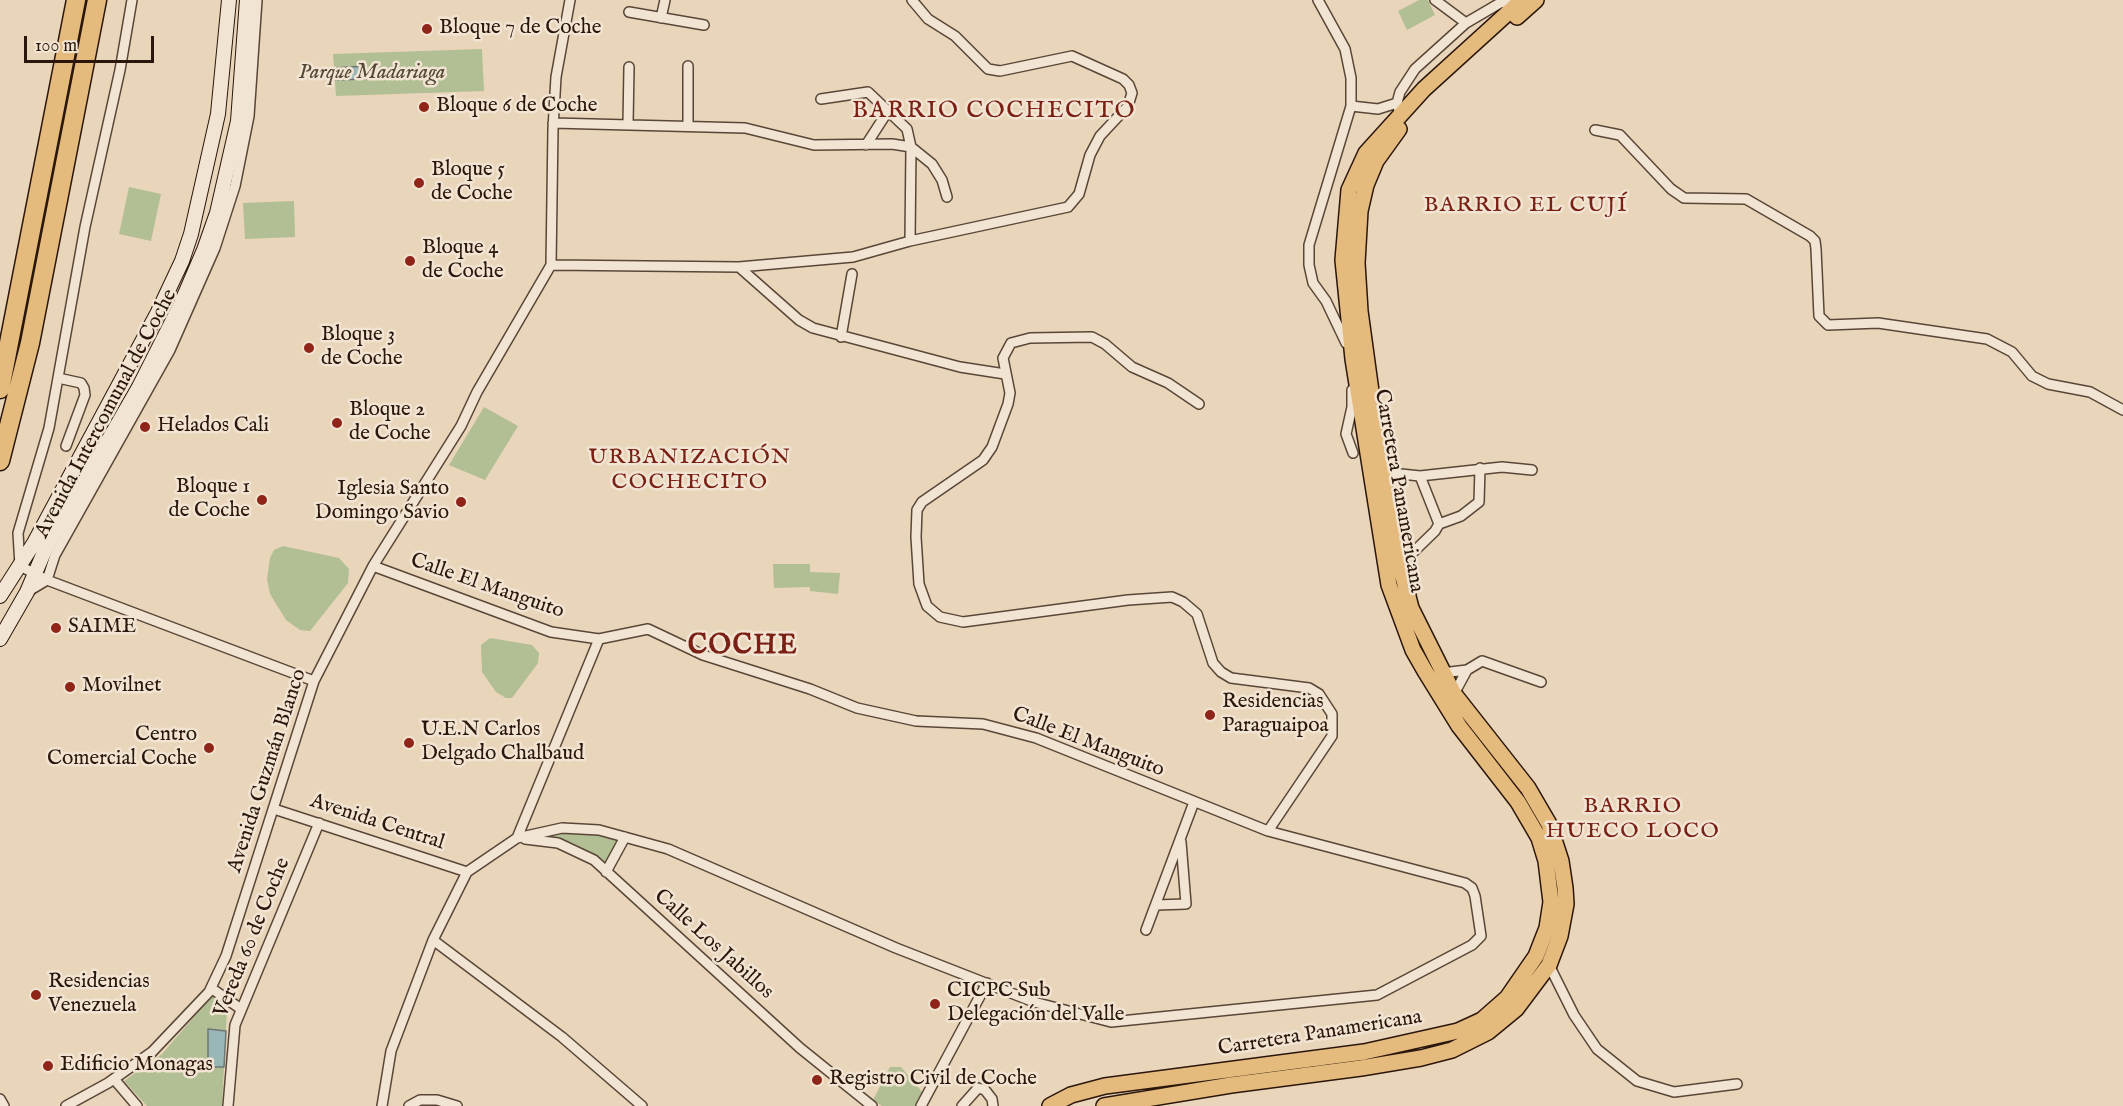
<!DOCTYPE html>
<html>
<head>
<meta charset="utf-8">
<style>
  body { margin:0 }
  #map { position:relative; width:2123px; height:1106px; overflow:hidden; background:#e9d5ba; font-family:"IM FELL English",serif }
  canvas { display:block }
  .scale { position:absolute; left:24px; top:36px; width:130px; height:27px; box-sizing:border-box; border:3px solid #2b160b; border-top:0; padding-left:8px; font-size:18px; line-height:21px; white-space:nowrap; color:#2b160b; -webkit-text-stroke:4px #f1e4d2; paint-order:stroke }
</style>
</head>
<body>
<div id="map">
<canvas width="2123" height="1106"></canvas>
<div class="scale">100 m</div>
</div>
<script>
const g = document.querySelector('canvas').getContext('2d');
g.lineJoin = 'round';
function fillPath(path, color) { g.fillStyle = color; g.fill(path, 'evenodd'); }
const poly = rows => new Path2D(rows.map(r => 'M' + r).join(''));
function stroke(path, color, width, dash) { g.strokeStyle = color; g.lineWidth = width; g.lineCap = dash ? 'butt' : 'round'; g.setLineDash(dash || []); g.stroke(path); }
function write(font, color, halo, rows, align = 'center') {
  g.font = font + ' "IM FELL English",serif'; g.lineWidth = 5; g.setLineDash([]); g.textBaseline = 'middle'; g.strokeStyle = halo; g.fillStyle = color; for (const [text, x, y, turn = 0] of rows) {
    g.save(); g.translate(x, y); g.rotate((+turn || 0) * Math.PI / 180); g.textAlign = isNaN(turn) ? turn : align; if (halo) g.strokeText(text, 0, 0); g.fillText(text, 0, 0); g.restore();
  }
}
fillPath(poly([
  [1419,0,1428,0,1435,15,1407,30,1398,11],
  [482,49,484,91,336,96,333,54],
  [129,187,161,194,151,241,119,234],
  [294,201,295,237,245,239,243,203],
  [484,407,518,426,485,480,449,465],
  [283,546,339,558,349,569,348,583,310,631,300,630,286,620,270,594,267,579,270,558,274,550],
  [773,564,810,564,810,572,840,573,838,594,810,591,810,587,774,588],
  [490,638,532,645,539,653,538,663,512,698,506,698,496,692,482,672,481,645],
  [562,830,599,831,623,838,606,869,559,842,522,838],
  [212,996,227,1009,222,1106,147,1106,124,1081,162,1054],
  [890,1067,901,1067,923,1093,916,1106,882,1106,873,1100]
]), '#b2be93');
const water = poly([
  [366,66,366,79,335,80,334,68,366,66],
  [208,1029,226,1031,224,1067,208,1067,208,1029]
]);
fillPath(water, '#9ab7b8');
stroke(water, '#6e7773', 1.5);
const street = poly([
  [132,0,120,70,85,227,49,428,18,533,20,566,47,580,314,681],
  [1318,0,1345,49,1351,78,1351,106,1309,245,1309,265,1313,283,1326,301,1346,343],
  [1435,0,1466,23],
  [629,12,704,25],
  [661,18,665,0],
  [821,99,868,92,907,129,911,147,910,241],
  [1351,106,1378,109,1397,103],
  [1400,114,1397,103,1400,92,1415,69,1466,23,1500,3,1515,0],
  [553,123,745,128,814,145,892,144,911,147,932,164,942,180,947,197],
  [628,124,629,67],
  [688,126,688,66],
  [1595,130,1620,135,1671,189,1684,198,1746,199,1810,236,1815,241,1816,249,1819,316,1828,325,1878,323,1987,339,2012,352,2032,376,2048,384,2090,392,2123,410],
  [866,145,888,111],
  [551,265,739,267,853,257,910,241,1068,207,1079,194,1090,155,1100,136,1128,106,1132,93,1129,85,1123,79,1072,56,1000,71,988,69,955,36,928,19,912,0],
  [739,267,799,320,813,328,960,367,1005,374],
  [841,337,852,274],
  [58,378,81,383,84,388,85,395,66,446],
  [1352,390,1352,407,1346,434,1353,453],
  [1199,404,1168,383,1132,367,1105,344,1092,337,1030,338,1011,343,1003,358,1010,393,1008,404,992,447,983,460,922,502,917,510,916,537,919,584,927,606,940,617,963,622,1128,600,1172,597,1183,602,1197,614,1213,663,1221,672,1231,678,1309,688,1319,694,1332,714,1332,736,1268,831],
  [1382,472,1420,476,1502,467,1532,470],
  [1439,524,1461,516,1479,502,1480,468],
  [1400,565,1435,531,1439,524,1420,476],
  [373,566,551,632,599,639,648,629,703,655,810,689,857,708,916,721,983,724,1036,738,1268,831,1465,883,1472,888,1475,896,1481,936,1472,945,1377,995,1111,1022,1034,1002,896,948,668,849,599,830,562,828,517,838,467,872,433,940,391,1051,382,1106],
  [27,592,47,580,55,555,170,350,215,248,235,186,249,116,257,0],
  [1442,673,1467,670],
  [1454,694,1467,670,1482,661,1541,682],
  [274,809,467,872],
  [517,838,599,639],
  [525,839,558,843,594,860,800,1048,872,1106],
  [606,872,625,837],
  [1156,905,1186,904,1181,842],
  [1146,930,1194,802],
  [433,940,562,1037,642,1106],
  [1549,965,1574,1015,1597,1049,1637,1081,1674,1092,1737,1084],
  [211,988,241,1009],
  [114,1079,137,1106],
  [0,1099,4,1106],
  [66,1106,108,1083,152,1052,209,992,226,956,314,681,373,566,461,426,477,392,551,265,553,129,556,77,570,0],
  [228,1106,235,1025,319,823],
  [409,1106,420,1100,437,1100,457,1106],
  [921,1106,987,983],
  [962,1106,978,1088,985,1090,992,1099,993,1106]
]);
const secondary = poly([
  [0,596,34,543,158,312,182,261,191,234,218,114,229,0],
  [0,639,27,592,45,550,139,387,179,308,204,250,217,213,238,121,247,0]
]);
const primary = poly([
  [1517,17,1536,0],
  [1050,1106,1071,1095,1105,1086,1364,1052,1458,1031,1482,1020,1507,998,1536,956,1547,928,1551,902,1546,861,1539,838,1518,802,1459,726,1425,671,1413,650,1389,585,1353,359,1343,260,1349,190,1366,153,1424,89,1522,0],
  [1104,1106,1231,1085,1361,1068,1421,1058,1452,1050,1488,1032,1516,1009,1549,965,1560,936,1566,904,1565,888,1561,861,1549,824,1528,788,1454,694,1411,608,1400,565,1382,472,1360,311,1357,263,1360,211,1366,185,1376,161,1399,129]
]);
const highway = poly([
  [0,389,76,0],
  [0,461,30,343,97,0]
]);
stroke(street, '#5a4637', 12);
stroke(secondary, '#2b160b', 16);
stroke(primary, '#2b160b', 18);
stroke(highway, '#2b160b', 21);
stroke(street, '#f1e4d2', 9);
stroke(secondary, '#f1e4d2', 14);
stroke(primary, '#e4ba7d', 15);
stroke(highway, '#e4ba7d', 18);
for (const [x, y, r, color] of [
  [427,29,6,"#8f2418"],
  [424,107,6,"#8f2418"],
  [419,183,6,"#8f2418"],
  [410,261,6,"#8f2418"],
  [309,348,6,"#8f2418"],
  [337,423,6,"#8f2418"],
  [145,427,6,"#8f2418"],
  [262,500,6,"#8f2418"],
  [461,502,6,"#8f2418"],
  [56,628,6,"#8f2418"],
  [70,687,6,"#8f2418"],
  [1210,715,6,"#8f2418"],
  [409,743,6,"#8f2418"],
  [209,748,6,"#8f2418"],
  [36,995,6,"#8f2418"],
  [935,1004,6,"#8f2418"],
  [48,1066,6,"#8f2418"],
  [817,1080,6,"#8f2418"]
]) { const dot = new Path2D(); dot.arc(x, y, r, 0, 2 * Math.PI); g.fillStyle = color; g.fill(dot); stroke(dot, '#f1e4d2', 2); }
write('21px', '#2b160b', '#f1e4d2', [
  ["Bloque 7 de Coche",439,29],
  ["Bloque 6 de Coche",436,107],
  ["Bloque 5",431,171],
  ["de Coche",431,195],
  ["Bloque 4",422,249],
  ["de Coche",422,273],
  ["Bloque 3",321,336],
  ["de Coche",321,360],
  ["Bloque 2",349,411],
  ["de Coche",349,435],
  ["Helados Cali",157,427],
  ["Bloque 1",250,488,"right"],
  ["de Coche",250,512,"right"],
  ["Iglesia Santo",449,490,"right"],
  ["Domingo Savio",449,514,"right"],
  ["SAIME",68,628],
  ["Movilnet",82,687],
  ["Residencias",1222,703],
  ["Paraguaipoa",1222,727],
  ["U.E.N Carlos",421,731],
  ["Delgado Chalbaud",421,755],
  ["Centro",197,736,"right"],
  ["Comercial Coche",197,760,"right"],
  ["Residencias",48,983],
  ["Venezuela",48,1007],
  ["CICPC Sub",947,992],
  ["Delegación del Valle",947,1016],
  ["Edificio Monagas",60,1066],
  ["Registro Civil de Coche",829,1080]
], 'left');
write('italic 21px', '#544834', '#f1e4d2', [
  ["Parque Madariaga",372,74]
]);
write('21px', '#2b160b', '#f1e4d2', [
  ["Avenida Intercomunal de Coche",107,414,-62],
  ["Carretera Panamericana",1398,491,80],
  ["Calle El Manguito",487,587,19],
  ["Calle El Manguito",1088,743,21],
  ["Avenida Guzmán Blanco",268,771,-72],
  ["Avenida Central",377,823,18],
  ["Vereda 60 de Coche",253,938,-68],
  ["Calle Los Jabillos",713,945,42],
  ["Carretera Panamericana",1320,1034,-9]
]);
g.letterSpacing = '1.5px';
write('22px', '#7a1f14', '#f1e4d2', [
  ["BARRIO EL CUJÍ",1526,206],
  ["URBANIZACIÓN",690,458],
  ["COCHECITO",690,483],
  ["BARRIO",1633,807],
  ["HUECO LOCO",1633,832]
]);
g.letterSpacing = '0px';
g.letterSpacing = '1.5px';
write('24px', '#7a1f14', '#f1e4d2', [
  ["BARRIO COCHECITO",994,112]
]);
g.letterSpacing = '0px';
g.letterSpacing = '1.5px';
write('bold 27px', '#7a1f14', '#f1e4d2', [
  ["COCHE",743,647]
]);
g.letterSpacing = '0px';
</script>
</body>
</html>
